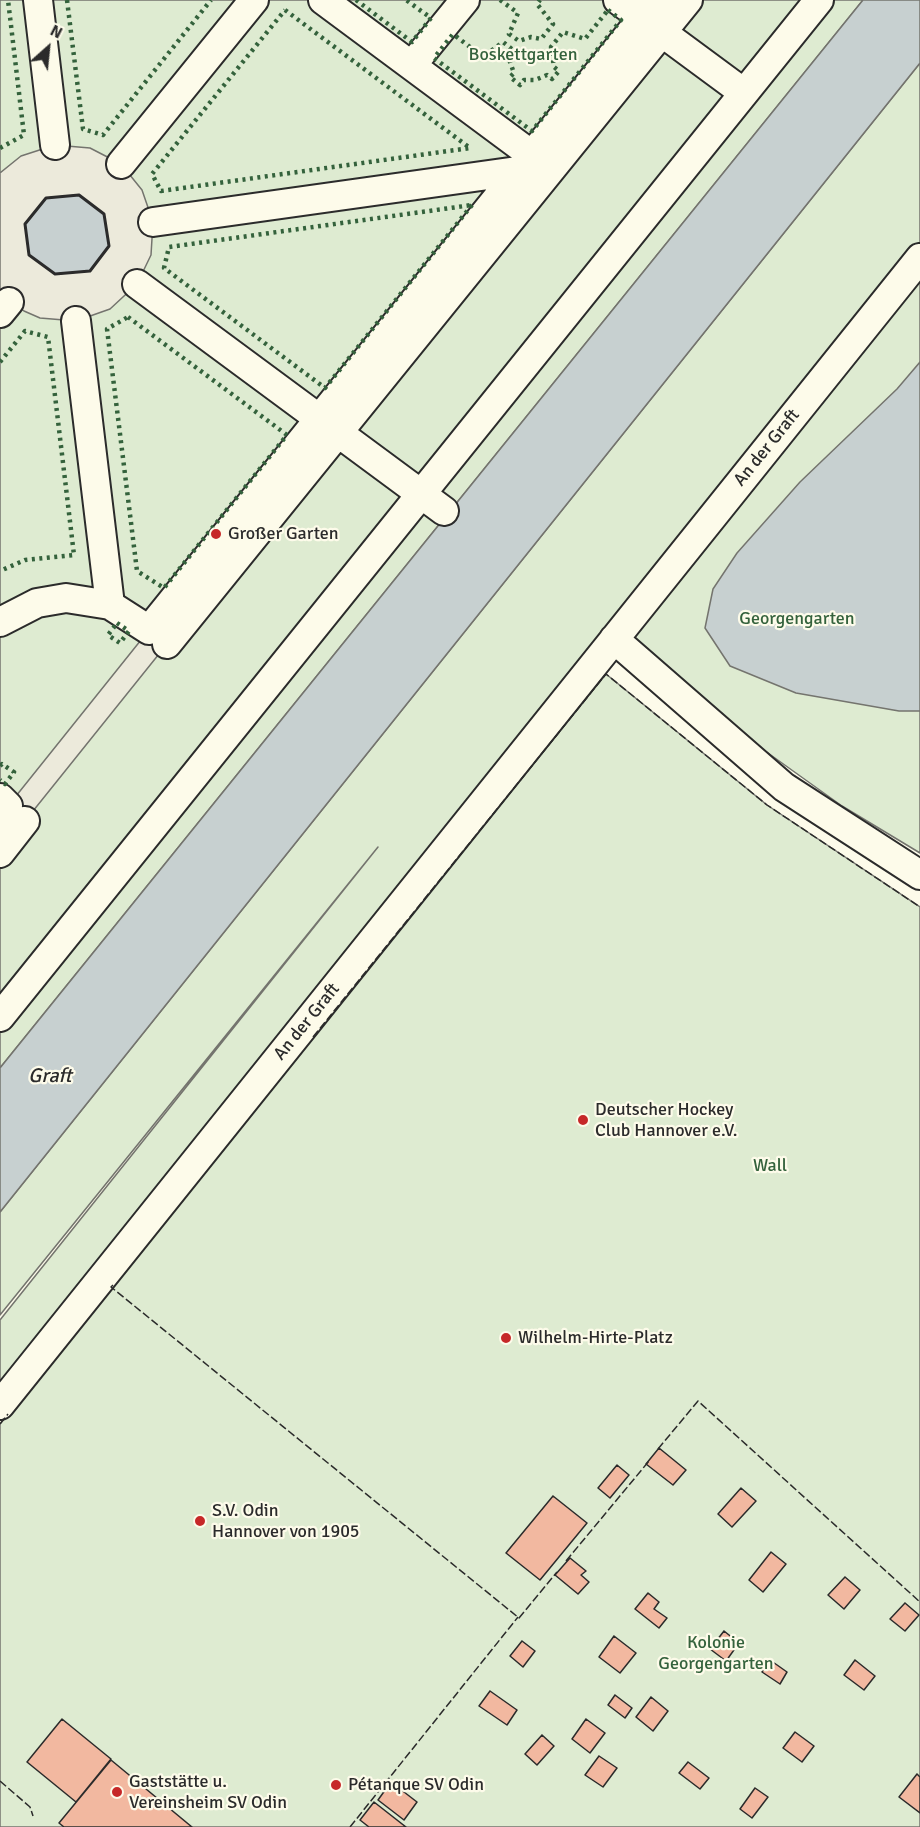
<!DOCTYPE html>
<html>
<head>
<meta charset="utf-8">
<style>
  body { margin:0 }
  #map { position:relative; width:920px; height:1827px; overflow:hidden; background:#fdfbea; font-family:Signika,sans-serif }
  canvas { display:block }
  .north { position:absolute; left:18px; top:18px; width:60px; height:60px; -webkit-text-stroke:4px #fdfbea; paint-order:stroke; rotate:27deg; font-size:16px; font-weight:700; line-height:24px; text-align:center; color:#2b2b2b }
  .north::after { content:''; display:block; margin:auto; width:21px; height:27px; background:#2b2b2b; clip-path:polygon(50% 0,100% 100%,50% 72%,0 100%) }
</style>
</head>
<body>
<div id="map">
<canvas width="920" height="1827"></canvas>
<div class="north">N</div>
</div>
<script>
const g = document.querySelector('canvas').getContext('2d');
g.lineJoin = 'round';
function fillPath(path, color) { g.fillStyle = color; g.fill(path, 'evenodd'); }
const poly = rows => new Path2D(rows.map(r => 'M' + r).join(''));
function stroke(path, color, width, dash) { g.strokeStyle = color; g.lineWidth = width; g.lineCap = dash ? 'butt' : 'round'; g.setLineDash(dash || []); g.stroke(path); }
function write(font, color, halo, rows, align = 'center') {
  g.font = font + ' Signika,sans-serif'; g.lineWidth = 4.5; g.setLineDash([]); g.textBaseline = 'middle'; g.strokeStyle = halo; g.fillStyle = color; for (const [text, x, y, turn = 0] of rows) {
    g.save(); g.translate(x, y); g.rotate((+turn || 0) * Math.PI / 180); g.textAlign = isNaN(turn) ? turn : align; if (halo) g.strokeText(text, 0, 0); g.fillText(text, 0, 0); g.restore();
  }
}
const green = poly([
  [0,0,863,0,0,1068,0,0],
  [920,63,920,249,0,1394,0,1320,378,847,0,1315,0,1212,920,63],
  [920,269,920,853,842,806,747,738,627,636,920,269],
  [606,674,767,805,920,907,920,1827,0,1827,0,1424,606,674]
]);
fillPath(green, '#deebd1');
stroke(green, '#74746e', 1.5);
const parking = poly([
  [55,145,90,148,121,164,142,190,153,222,151,255,137,284,110,309,76,321,40,318,24,311,0,293,0,173,21,156,55,145],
  [149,630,167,644,25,821,8,806,149,630]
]);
fillPath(parking, '#eceadb');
stroke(parking, '#74746e', 1.5);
const water = poly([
  [863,0,920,0,920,63,0,1212,0,1068,863,0],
  [79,195,104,214,109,246,90,271,55,274,29,255,25,224,46,198,79,195],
  [920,362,920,711,899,711,796,693,730,666,705,628,713,589,737,553,800,482,897,389,920,362]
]);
fillPath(water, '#c7d0d0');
stroke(water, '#74746e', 1.5);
const building = poly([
  [659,1448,686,1470,673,1485,646,1464,659,1448],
  [617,1465,629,1475,610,1498,598,1488,617,1465],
  [741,1488,756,1501,732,1527,718,1514,741,1488],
  [553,1496,587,1523,540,1580,506,1553,553,1496],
  [771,1552,786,1564,763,1592,749,1580,771,1552],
  [570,1558,586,1571,581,1575,589,1582,578,1594,555,1575,570,1558],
  [845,1577,860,1590,844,1609,828,1595,845,1577],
  [648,1593,659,1602,654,1609,667,1618,659,1628,635,1609,648,1593],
  [905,1603,919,1615,905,1631,890,1619,905,1603],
  [724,1631,739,1643,726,1661,710,1649,724,1631],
  [614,1636,636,1653,620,1673,599,1657,614,1636],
  [522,1641,535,1651,523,1667,510,1656,522,1641],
  [770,1660,787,1672,780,1684,762,1672,770,1660],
  [855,1660,875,1676,864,1690,844,1675,855,1660],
  [490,1691,517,1710,507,1725,479,1706,490,1691],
  [615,1695,632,1708,625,1718,608,1705,615,1695],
  [651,1697,668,1711,653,1731,636,1717,651,1697],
  [62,1719,111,1759,76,1802,27,1762,62,1719],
  [586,1719,605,1733,590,1753,572,1739,586,1719],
  [795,1732,814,1746,802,1762,783,1748,795,1732],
  [542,1735,554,1746,537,1765,525,1754,542,1735],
  [599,1756,617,1768,603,1787,585,1775,599,1756],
  [111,1760,192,1827,64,1827,59,1823,111,1760],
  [688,1762,709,1778,700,1789,679,1773,688,1762],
  [917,1774,920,1777,920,1813,899,1797,917,1774],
  [391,1782,417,1802,404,1820,378,1800,391,1782],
  [755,1788,768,1797,752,1818,740,1809,755,1788],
  [374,1802,406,1827,369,1827,360,1820,374,1802]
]);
fillPath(building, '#f2b8a0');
stroke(building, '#2b2b2b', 1.5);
const minor = poly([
  [38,0,55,145],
  [323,0,548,167],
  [618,0,744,93],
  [412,65,465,0],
  [121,164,254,0],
  [153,222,517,171],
  [137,284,444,511],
  [0,313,9,302],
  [76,321,110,605],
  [0,622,37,603,66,598,110,605,149,630,657,0],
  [614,639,784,787,920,875],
  [167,644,688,0],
  [0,798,8,806,0,816],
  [0,853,25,821],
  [0,1017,819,0],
  [0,1405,920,258]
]);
stroke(minor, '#2b2b2b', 32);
stroke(minor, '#fdfbea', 28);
stroke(poly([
  [67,0,83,129,103,135,211,0],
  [356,0,412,42,431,18,406,0],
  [500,0,518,13,509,34,519,41,531,37,541,39,553,24,537,4,540,0],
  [285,10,470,148,161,191,152,174,285,10],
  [608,10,621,20,532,131,434,58,453,34,483,57,503,42,513,50,510,62,514,73,510,77,520,85,524,80,535,80,547,75,552,79,559,71,554,67,551,47,563,32,585,39,608,10],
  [0,148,24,135,8,0],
  [472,205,325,388,164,268,169,247,472,205],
  [128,317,287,435,164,588,137,571,107,329,128,317],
  [0,362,25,331,48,337,74,555,25,560,0,571],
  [117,623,129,631,120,643,108,635,117,623],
  [0,766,2,764,14,772,5,784,0,780]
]), '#34623c', 4.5, [3, 4.5]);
stroke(poly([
  [313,1037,606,674,767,805,920,907],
  [113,1285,111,1287,519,1618,557,1572],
  [0,1424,8,1414],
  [658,1449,698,1401,920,1602],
  [566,1561,649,1461],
  [0,1781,30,1807,33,1816],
  [350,1827,518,1617]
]), '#2b2b2b', 1.5, [8, 3]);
stroke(poly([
  [79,195,104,214,109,246,90,271,55,274,29,255,25,224,46,198,79,195]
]), '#2b2b2b', 3);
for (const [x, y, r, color] of [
  [216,534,6,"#c62828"],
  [583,1120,6,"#c62828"],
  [506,1338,6,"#c62828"],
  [200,1521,6,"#c62828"],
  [336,1785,6,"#c62828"],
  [117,1792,6,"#c62828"]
]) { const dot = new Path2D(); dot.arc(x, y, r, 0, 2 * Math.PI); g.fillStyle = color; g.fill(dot); stroke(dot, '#fdfbea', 2); }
write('18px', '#34623c', '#fdfbea', [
  ["Boskettgarten",523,55],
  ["Georgengarten",797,619],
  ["Wall",770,1166],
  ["Kolonie",716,1643],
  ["Georgengarten",716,1664]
]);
write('18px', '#2b2b2b', '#fdfbea', [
  ["An der Graft",767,448,-51],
  ["An der Graft",307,1022,-51]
]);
write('18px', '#2b2b2b', '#fdfbea', [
  ["Großer Garten",228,534],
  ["Deutscher Hockey",595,1110],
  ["Club Hannover e.V.",595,1131],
  ["Wilhelm-Hirte-Platz",518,1338],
  ["S.V. Odin",212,1511],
  ["Hannover von 1905",212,1532],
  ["Gaststätte u.",129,1782],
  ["Vereinsheim SV Odin",129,1803],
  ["Pétanque SV Odin",348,1785]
], 'left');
write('italic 20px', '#2b2b2b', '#fdfbea', [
  ["Graft",50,1077]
]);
</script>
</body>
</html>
